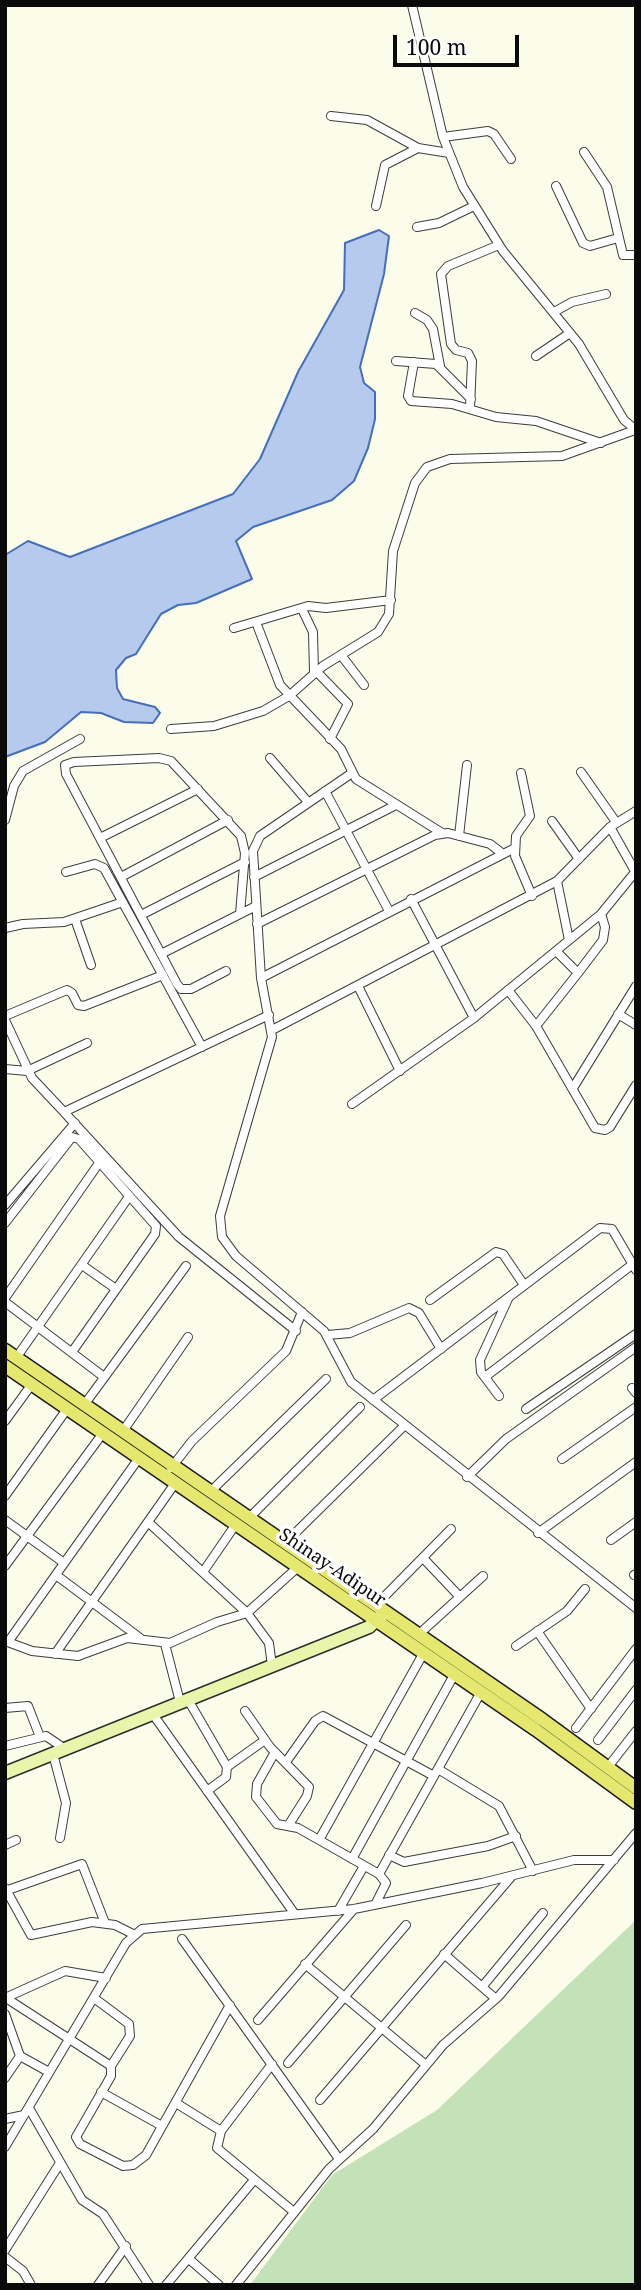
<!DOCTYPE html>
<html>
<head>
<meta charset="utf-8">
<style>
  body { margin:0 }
  #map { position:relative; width:641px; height:2290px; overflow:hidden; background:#fbfcea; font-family:"Noto Serif",serif }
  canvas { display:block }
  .frame { position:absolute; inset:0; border:7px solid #0a0a0a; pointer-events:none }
  .scale { position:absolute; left:393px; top:35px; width:126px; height:32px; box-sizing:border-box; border:4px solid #0a0a0a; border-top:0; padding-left:9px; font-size:21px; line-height:24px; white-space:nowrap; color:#0a0a0a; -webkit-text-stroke:5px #fff; paint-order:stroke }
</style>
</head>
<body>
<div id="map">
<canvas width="641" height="2290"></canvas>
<div class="frame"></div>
<div class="scale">100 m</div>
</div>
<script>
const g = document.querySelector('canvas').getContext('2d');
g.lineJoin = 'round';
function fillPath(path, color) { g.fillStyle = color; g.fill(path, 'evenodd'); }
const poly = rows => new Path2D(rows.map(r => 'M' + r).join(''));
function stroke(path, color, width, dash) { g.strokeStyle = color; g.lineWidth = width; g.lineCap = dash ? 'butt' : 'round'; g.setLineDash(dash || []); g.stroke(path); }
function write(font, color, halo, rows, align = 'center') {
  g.font = font + ' "Noto Serif",serif'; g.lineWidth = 7; g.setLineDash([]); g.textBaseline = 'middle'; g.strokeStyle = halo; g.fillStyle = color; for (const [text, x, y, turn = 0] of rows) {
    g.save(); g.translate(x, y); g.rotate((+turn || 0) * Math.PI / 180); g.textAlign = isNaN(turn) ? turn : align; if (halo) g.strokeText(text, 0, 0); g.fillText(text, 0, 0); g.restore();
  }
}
fillPath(poly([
  [636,1920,636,2285,250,2285,332,2175,437,2110]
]), '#c3e2b8');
const water = poly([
  [379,230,389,236,384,274,360,367,364,383,375,392,375,419,368,448,354,481,332,500,253,527,236,541,252,579,196,603,178,605,161,614,136,654,126,658,116,670,117,688,123,699,155,707,160,713,153,723,124,722,101,713,81,712,45,742,5,757,5,555,28,541,70,557,233,494,260,459,298,372,344,290,345,243,379,230]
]);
fillPath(water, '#b5caed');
stroke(water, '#456ebb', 2);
const street = poly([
  [412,5,443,137,463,187,503,251,579,344,624,420,636,430],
  [331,116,367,120,418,148,449,153],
  [443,137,488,131,494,134,511,159],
  [584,152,607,187,623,255,636,255],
  [556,186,583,243,590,246,618,238],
  [376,206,385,165,418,148],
  [417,227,439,223,474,206],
  [554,312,572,302,606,294],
  [415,313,427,320,433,329,440,366],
  [536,356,570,333],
  [396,361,436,364,471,399],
  [414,362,408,396,411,401,452,404,496,417,536,421,601,443],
  [470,408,472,361,468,353,456,350,451,344,441,274,448,266,499,245],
  [302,609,313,632,314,673],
  [256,622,280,685,341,749,356,779,442,833],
  [234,628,308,606,326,608,391,600],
  [341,655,364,685],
  [316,671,348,704,330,739],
  [171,729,214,726,263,711,289,696,323,666,378,632,389,614,393,551,415,483,427,467,450,459,562,456,635,430],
  [270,758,308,802],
  [581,772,616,822],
  [352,773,260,836,253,851,261,978,272,1037,220,1216,222,1237,236,1256,324,1331,351,1382,636,1608],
  [521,773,530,816,516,836,515,856,532,896],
  [325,791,389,911],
  [5,820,14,786,23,771,80,739],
  [552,821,579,859],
  [610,827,636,873],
  [459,836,467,765],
  [100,838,198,789],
  [66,872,95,864,104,868,202,1047],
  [121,877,228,820],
  [254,877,396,805],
  [411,899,474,1018],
  [141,915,245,862],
  [75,919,91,965],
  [257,924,435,835,448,833,490,844,503,854],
  [5,928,23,924,64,922,123,902],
  [569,940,557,881,610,827,636,811],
  [556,951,578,973,536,1026,595,1128,605,1130,610,1127,636,1085],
  [161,954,256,906],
  [226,971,191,989,181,989,177,984,66,774,65,765,74,762,159,758,171,761,241,836,245,853,240,914],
  [578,973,603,940,605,927,601,914],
  [261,978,515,848],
  [358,986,400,1071],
  [508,990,536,1026],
  [618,1014,636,1025],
  [269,1015,64,1112,179,1237,296,1331],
  [5,1016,67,990,72,993,78,1005,84,1006,163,975],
  [5,1020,32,1078,64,1112],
  [272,1030,557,881],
  [5,1069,27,1071,87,1043],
  [573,1088,636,986],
  [352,1104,474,1018,601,914,636,871],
  [5,1205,75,1123],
  [5,1223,72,1137,79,1139,156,1226,155,1234,72,1352],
  [82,1265,116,1289],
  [5,1298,99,1163],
  [430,1300,496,1252,503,1254,524,1285],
  [5,1302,104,1377],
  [327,1335,350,1333,409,1308,419,1313,441,1349],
  [16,1358,128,1198],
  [485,1377,633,1264],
  [632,1388,636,1393],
  [499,1396,481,1372,480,1360,508,1299],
  [373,1400,600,1228,612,1229,636,1270],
  [84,1405,186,1266],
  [526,1409,636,1334],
  [5,1421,32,1384],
  [123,1431,188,1337],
  [562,1459,636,1407],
  [171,1468,192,1441,286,1351,302,1312],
  [467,1477,506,1439,636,1347],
  [211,1491,326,1379],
  [5,1496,67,1409],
  [249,1518,360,1407],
  [5,1520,64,1563],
  [148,1522,247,1613,269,1643,272,1666],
  [538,1533,636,1462],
  [611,1540,636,1522],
  [285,1543,404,1426],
  [423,1558,460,1597],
  [5,1566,103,1433],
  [203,1572,236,1524],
  [56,1575,140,1638],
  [634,1575,636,1574],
  [376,1605,451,1529],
  [537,1631,591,1709],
  [418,1635,483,1576],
  [5,1641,32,1651,78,1656,127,1638,170,1643,217,1622,247,1613,298,1567],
  [8,1642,139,1458],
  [165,1644,180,1702],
  [516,1646,567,1611,585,1589],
  [55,1654,176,1482],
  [187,1698,227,1767,226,1777,207,1791],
  [5,1708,28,1706,40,1737],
  [245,1711,270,1747,309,1787,307,1796,288,1826],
  [152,1713,294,1913],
  [576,1728,636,1649],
  [598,1740,636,1690],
  [5,1746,46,1736,65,1749],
  [275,1752,257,1784,256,1797,277,1824,298,1828,379,1874,386,1883,376,1903],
  [53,1754,66,1803,60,1838],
  [286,1762,315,1721,323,1716,434,1776],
  [227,1767,265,1740],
  [608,1767,636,1731],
  [438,1769,499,1806,533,1871],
  [319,1840,423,1654],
  [5,1845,16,1840],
  [389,1855,404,1862,488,1846,516,1836],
  [352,1859,454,1675],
  [379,1874,481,1692],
  [5,1888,31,1935,92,1922,115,1925,133,1934],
  [5,1891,82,1864,105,1923],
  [338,1911,364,1866],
  [182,1939,339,2159],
  [444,1954,496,1999],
  [305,1964,426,2065],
  [482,1987,543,1913],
  [5,1998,65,1971,106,1978],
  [6,1998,111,2066,111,2076,76,2137,80,2144,123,2166,133,2165,146,2155,230,2005],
  [94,1998,129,2024,130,2036,111,2066],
  [5,2014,20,2056,49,2072],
  [258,2020,354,1909],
  [288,2063,406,1925],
  [272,2064,221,2131,217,2148,294,2212],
  [5,2078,20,2056],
  [101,2092,162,2126],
  [320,2100,512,1876],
  [176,2103,221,2131],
  [29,2108,82,2200,103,2214,149,2285],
  [5,2119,24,2115],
  [5,2147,126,1943,142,1929,354,1909,482,1883,574,1860,614,1860],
  [5,2250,60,2163],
  [5,2257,23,2271,31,2285],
  [189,2259,219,2285],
  [98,2285,126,2246],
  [166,2285,254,2180],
  [236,2285,329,2169,373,2129,443,2045,499,1996,636,1833]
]);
const secondary = poly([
  [5,1773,369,1627,384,1613]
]);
const primary = poly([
  [5,1350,543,1720,636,1788],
  [5,1366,536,1730,636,1803]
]);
stroke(street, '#3d3d3d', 10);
stroke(secondary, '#2c2c2c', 15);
stroke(primary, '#1b1b1b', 15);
stroke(street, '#fff', 8);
stroke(secondary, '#eaf5ac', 12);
stroke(primary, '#e6e76f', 12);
write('18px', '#0a0a0a', '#fff', [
  ["Shinay-Adipur",332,1568,34]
]);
</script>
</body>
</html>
